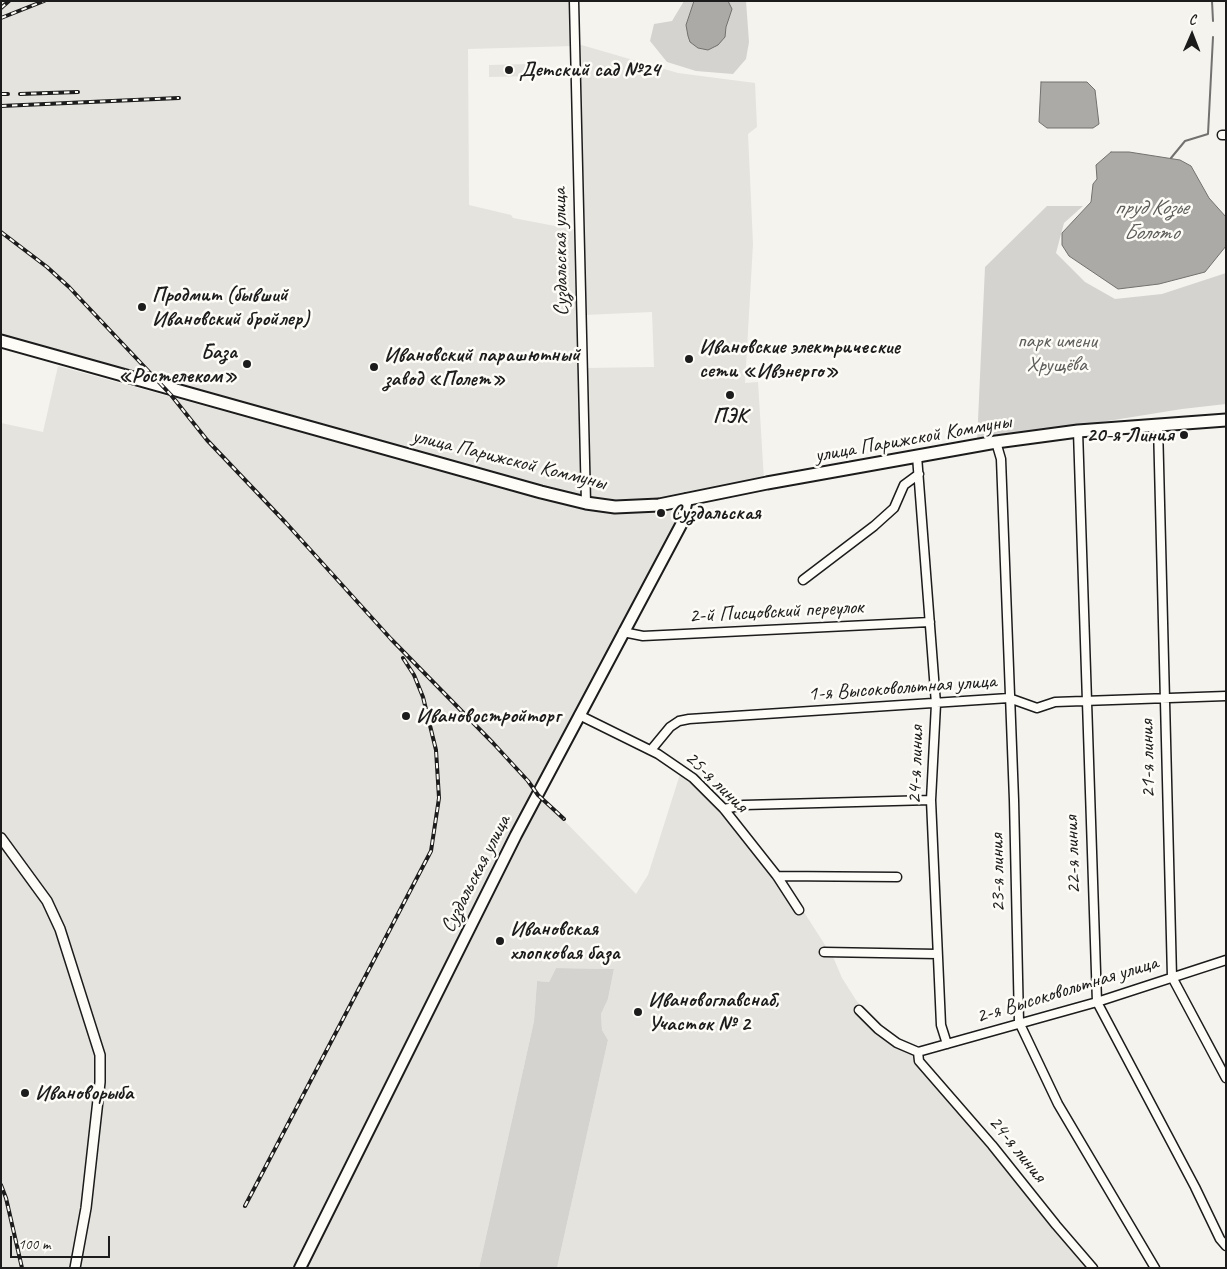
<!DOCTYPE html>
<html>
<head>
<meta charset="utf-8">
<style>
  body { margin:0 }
  #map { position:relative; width:1227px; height:1269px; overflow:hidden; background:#f4f3ee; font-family:Caveat,sans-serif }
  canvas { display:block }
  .frame { position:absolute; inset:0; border:2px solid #1c1c1c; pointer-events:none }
  .north { position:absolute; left:1167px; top:10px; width:50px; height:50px; -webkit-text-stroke:4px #fdfcf7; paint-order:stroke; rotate:1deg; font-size:14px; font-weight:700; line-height:20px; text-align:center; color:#1c1c1c }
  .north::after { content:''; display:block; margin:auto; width:18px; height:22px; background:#1c1c1c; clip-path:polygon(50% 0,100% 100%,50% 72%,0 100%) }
  .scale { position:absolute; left:10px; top:1236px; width:100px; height:22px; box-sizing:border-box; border:2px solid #1c1c1c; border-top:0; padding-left:6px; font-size:15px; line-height:18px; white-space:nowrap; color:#1c1c1c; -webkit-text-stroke:4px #fdfcf7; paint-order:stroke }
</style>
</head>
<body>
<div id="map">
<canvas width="1227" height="1269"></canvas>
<div class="frame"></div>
<div class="north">С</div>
<div class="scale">100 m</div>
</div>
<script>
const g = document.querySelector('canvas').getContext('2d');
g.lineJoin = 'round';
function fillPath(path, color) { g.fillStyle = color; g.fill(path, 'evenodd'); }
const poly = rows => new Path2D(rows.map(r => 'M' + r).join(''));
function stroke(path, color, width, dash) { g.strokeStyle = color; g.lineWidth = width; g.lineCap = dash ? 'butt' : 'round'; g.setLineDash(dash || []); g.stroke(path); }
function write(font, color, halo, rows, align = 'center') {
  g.font = font + ' Caveat,sans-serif'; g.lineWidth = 5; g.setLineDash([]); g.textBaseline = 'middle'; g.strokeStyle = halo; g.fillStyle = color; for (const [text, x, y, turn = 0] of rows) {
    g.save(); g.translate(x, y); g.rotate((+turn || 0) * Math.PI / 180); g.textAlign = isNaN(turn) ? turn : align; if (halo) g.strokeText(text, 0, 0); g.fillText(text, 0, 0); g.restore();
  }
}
fillPath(poly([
  [5,1,571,1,573,46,468,49,469,205,511,215,513,218,576,230,582,498,1,337,1,5],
  [578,44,678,73,755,83,757,127,748,134,753,244,745,383,758,382,764,480,643,502,621,503,589,500,586,368,654,367,652,312,584,315],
  [529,64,530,76,489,77,489,65],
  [58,366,577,508,604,511,680,507,684,510,296,1268,1,1268,1,423,43,432],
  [682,768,696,776,736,816,786,884,834,959,842,978,856,1000,879,1028,921,1056,932,1078,964,1109,1016,1168,1074,1245,1099,1268,557,1268,608,1040,602,1030,601,1014,608,999,614,969,556,968,549,982,537,981,534,1021,479,1268,301,1268,542,798,636,894,648,875]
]), '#e4e3de');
fillPath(poly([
  [684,1,746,1,749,42,746,59,733,74,696,71,667,62,650,41,654,24,672,21],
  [1047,206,1083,206,1064,223,1056,253,1085,282,1115,299,1162,294,1226,273,1226,404,1182,409,977,442,985,267],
  [556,968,614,969,608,999,601,1014,602,1030,608,1040,557,1268,479,1268,534,1021,537,981,549,982]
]), '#d4d3cf');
const water = poly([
  [694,1,728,1,732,9,726,27,725,37,718,45,708,50,698,48,690,42,688,36,686,25,694,1],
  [1041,82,1087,82,1095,90,1099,124,1093,128,1047,128,1039,122,1041,82],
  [1111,152,1129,152,1180,160,1191,166,1209,198,1226,217,1226,246,1205,272,1159,284,1118,289,1069,256,1062,245,1062,233,1091,202,1093,184,1097,179,1096,165,1111,152]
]);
fillPath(water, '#abaaa6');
stroke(water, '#72716f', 1);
stroke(poly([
  [1212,1,1213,21],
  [1171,158,1185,141,1208,134,1213,37]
]), '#72716f', 2);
const minor = poly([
  [574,1,586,503],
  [1222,135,1226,135],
  [1158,425,1172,977,1226,1078],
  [1078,431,1097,1002,1195,1187,1220,1239,1226,1246],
  [996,442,1001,459,1014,800,1019,1022,1058,1104,1155,1268],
  [917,456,936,704,931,800,941,1025,947,1044],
  [803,580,874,526,894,508,904,485,919,474],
  [623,632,643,636,930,622],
  [579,715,658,754,693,778,724,809,777,876,799,910],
  [651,750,670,727,679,721,689,719,1009,698,1037,708,1055,702,1226,696],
  [724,809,744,805,931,800],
  [777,876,897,877],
  [824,952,937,954],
  [859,1010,878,1029,897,1043,918,1052],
  [918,1052,1097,1002,1226,960],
  [918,1052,919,1061,992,1145,1056,1225,1093,1268]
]);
const tertiary = poly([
  [1,838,47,901,60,929,100,1055,100,1082,86,1208,75,1268]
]);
const secondary = poly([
  [300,1268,516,835,682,523,687,499]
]);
const primary = poly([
  [1,341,541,492,586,503,615,507,659,505,767,483,996,442,1078,431,1226,420]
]);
stroke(minor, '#1c1c1c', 11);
stroke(tertiary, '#1c1c1c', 12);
stroke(secondary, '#1c1c1c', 14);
stroke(primary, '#1c1c1c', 15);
stroke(minor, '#fdfcf7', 8);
stroke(tertiary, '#fdfcf7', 9);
stroke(secondary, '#fdfcf7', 10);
stroke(primary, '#fdfcf7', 11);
const rail = poly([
  [1,8,9,1],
  [1,18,44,1],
  [1,94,8,94],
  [20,94,78,92],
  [1,106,179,98],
  [1,232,47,267,69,287,171,395,207,440,286,523,391,639,493,743,528,781,538,795,564,819],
  [1,1185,6,1198,22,1268],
  [245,1206,431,851,439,798,436,750,423,697,414,675,403,658]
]);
stroke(rail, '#1c1c1c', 4);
stroke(rail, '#fdfcf7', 2, [5.5]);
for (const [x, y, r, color] of [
  [509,70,5,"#1c1c1c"],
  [142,307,5,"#1c1c1c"],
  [689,359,5,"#1c1c1c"],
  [247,364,5,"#1c1c1c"],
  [374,367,5,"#1c1c1c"],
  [730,395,5,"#1c1c1c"],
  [1184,435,5,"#1c1c1c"],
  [661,513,5,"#1c1c1c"],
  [406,716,5,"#1c1c1c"],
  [500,941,5,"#1c1c1c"],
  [638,1012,5,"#1c1c1c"],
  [25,1093,5,"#1c1c1c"]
]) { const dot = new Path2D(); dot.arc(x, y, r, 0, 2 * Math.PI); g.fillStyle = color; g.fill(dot); stroke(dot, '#fdfcf7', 2); }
write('bold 21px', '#1c1c1c', '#fdfcf7', [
  ["Детский сад №24",519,70],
  ["Продмит (бывший",152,295],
  ["Ивановский бройлер)",152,319],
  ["Ивановские электрические",699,347],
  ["сети «Ивэнерго»",699,371],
  ["База",237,352,"right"],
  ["«Ростелеком»",237,376,"right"],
  ["Ивановский парашютный",384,355],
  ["завод «Полет»",384,379],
  ["ПЭК",730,416,"center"],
  ["20-я Линия",1174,435,"right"],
  ["Суздальская",671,513],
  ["Ивановостройторг",416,716],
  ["Ивановская",510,929],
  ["хлопковая база",510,953],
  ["Ивановоглавснаб,",648,1000],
  ["Участок № 2",648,1024],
  ["Ивановорыба",35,1093]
], 'left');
write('21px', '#1c1c1c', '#fdfcf7', [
  ["Суздальская улица",561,252,-91],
  ["улица Парижской Коммуны",913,439,-10],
  ["улица Парижской Коммуны",509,460,14],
  ["2-й Писцовский переулок",776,612,-3],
  ["1-я Высоковольтная улица",902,688,-4],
  ["21-я линия",1148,759,-91],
  ["24-я линия",916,765,-88],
  ["25-я линия",716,782,44],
  ["22-я линия",1073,855,-92],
  ["23-я линия",998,873,-91],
  ["Суздальская улица",476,874,-63],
  ["2-я Высоковольтная улица",1067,990,-17],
  ["24-я линия",1017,1149,51]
]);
write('21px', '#5c5c5b', '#fdfcf7', [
  ["парк имени",1057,341],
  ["Хрущёва",1057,365]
]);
write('italic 22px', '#5c5c5a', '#fdfcf7', [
  ["пруд Козье",1151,208],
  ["Болото",1151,233]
]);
</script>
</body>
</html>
